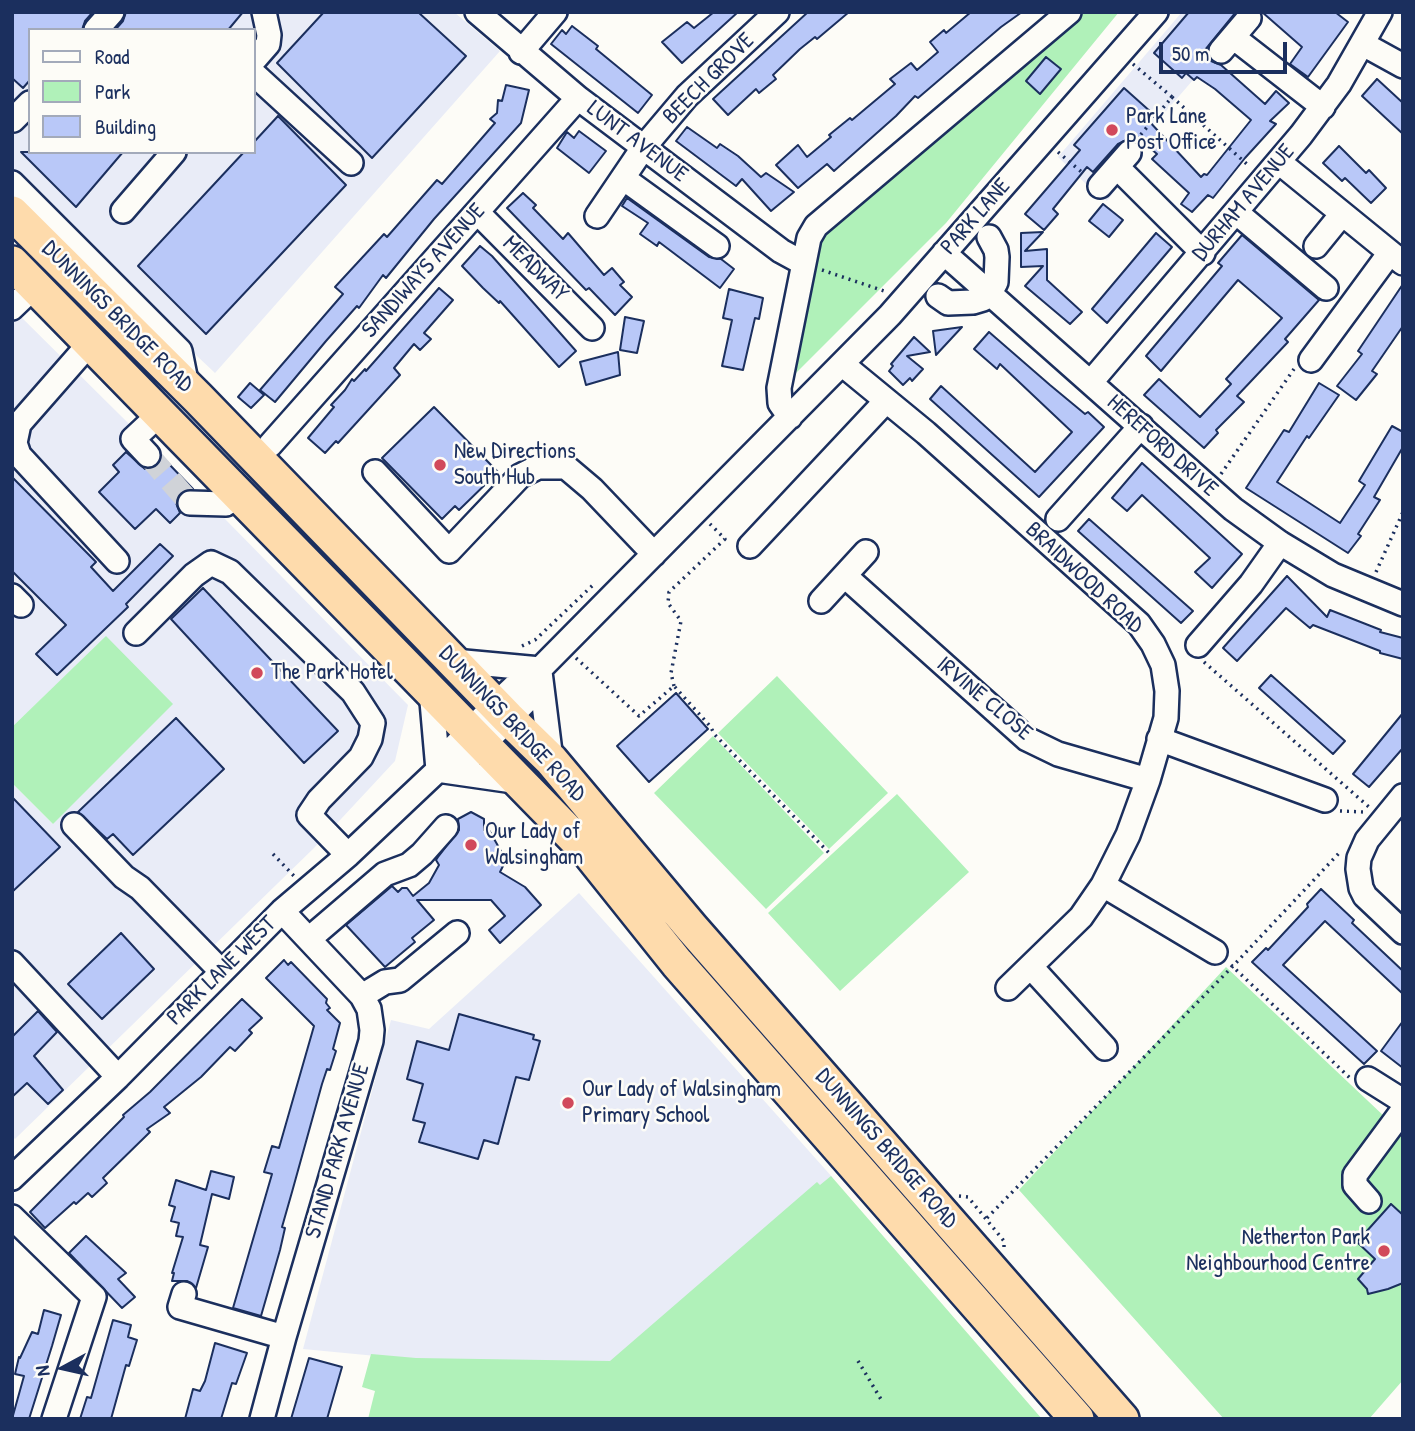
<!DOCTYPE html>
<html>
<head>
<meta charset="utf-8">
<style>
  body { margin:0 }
  #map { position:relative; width:1415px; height:1431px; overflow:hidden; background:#fdfcf7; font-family:"Patrick Hand",sans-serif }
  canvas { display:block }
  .frame { position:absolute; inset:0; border:14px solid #1b2f5e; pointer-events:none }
  .legend { position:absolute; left:28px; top:28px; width:228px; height:126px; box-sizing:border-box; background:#fdfcf7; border:2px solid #a3aaba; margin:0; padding:9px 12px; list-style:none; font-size:21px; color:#1b2f5e }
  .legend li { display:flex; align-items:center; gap:14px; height:35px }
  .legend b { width:35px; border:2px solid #a3aaba }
  .north { position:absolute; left:28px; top:1333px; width:70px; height:70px; -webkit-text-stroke:5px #fdfcf7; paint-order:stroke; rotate:262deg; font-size:19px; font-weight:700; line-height:28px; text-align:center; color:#1b2f5e }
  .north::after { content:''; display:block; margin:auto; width:24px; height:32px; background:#1b2f5e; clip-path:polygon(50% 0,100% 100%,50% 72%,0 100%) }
  .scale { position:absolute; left:1159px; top:42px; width:128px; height:32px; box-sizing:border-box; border:4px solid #1b2f5e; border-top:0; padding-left:9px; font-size:21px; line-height:24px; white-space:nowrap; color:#1b2f5e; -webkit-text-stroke:5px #fdfcf7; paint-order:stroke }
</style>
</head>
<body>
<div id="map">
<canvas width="1415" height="1431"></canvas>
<div class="frame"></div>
<ul class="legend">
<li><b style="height:9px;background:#fdfcf7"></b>Road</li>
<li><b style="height:19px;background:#b0f1b9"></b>Park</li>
<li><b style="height:19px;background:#b9c8f8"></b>Building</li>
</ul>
<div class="north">N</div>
<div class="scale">50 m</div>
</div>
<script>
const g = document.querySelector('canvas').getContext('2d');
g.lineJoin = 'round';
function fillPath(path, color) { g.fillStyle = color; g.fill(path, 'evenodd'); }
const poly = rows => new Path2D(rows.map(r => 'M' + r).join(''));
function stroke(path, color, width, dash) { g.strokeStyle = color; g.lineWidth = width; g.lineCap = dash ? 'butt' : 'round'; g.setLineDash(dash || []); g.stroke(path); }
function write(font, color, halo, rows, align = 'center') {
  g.font = font + ' "Patrick Hand",sans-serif'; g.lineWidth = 5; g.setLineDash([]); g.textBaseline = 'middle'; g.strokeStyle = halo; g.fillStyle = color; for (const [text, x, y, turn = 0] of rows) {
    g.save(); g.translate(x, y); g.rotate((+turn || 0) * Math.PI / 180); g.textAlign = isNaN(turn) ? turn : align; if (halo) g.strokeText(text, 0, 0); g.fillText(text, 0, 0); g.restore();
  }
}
fillPath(poly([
  [12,12,454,12,500,51,215,373,12,181],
  [30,30,254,30,254,152,30,152],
  [1182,12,1252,12,1134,148,1141,156,1107,201,1088,186,1058,157],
  [12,308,225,519,408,705,395,761,314,848,15,1139,12,1136,12,783,53,824,106,637,12,727],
  [579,893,833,1178,606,1378,303,1349,391,1020,429,1029]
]), '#e9ecf7');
fillPath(poly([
  [1081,12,1119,12,946,223,796,373,816,261,821,242,835,220],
  [106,636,173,704,53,824,12,783,12,727],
  [777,676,888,793,829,849,718,733],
  [713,736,824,853,766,909,654,793],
  [897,794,969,872,840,991,768,913],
  [1226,967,1403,1134,1403,1380,1369,1419,1224,1419,1019,1190],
  [831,1176,1042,1419,368,1419,375,1391,362,1387,371,1354,416,1358,610,1361,817,1182,820,1185]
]), '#b0f1b9');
const building = poly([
  [12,12,93,12,85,21,82,30,30,30,30,80,23,88,12,78,12,12],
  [126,12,243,12,228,30,115,30,123,21,126,12],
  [324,12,418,12,466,56,372,158,277,63,324,12],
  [714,12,738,12,682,63,662,42,687,22,694,28,714,12],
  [808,12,849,12,817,39,815,37,800,49,773,75,776,79,759,93,756,89,728,115,713,99,808,12],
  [971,12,1022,12,1001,27,918,98,915,96,896,116,834,171,827,164,798,188,776,165,798,145,807,157,831,137,829,135,850,118,852,120,895,84,890,79,911,63,917,70,938,52,930,42,944,30,946,33,971,12],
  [1189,12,1236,12,1205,50,1211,61,1221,65,1265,104,1276,91,1289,103,1270,121,1276,124,1245,158,1213,198,1208,195,1192,212,1181,204,1189,193,1152,159,1157,154,1134,134,1129,139,1118,144,1093,172,1087,167,1053,209,1058,214,1044,230,1025,214,1080,150,1074,145,1124,88,1152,113,1147,119,1201,177,1204,174,1207,175,1251,120,1215,89,1197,77,1194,80,1186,73,1182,78,1154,53,1189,12],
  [1262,12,1335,12,1348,22,1308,77,1290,64,1302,47,1262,12],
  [572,26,598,46,596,49,652,95,638,113,551,44,562,30,566,34,572,26],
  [1046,57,1061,69,1040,94,1026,81,1046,57],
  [1377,79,1403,103,1403,134,1362,96,1377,79],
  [506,85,529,90,521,123,434,219,386,278,383,275,359,308,357,306,326,341,275,402,260,390,343,294,335,287,384,234,387,237,437,180,442,184,495,123,490,119,497,113,498,100,502,101,506,85],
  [278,116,346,185,206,334,138,266,244,152,254,152,254,142,278,116],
  [687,127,717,148,720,144,738,156,761,177,766,173,794,192,771,211,742,179,736,186,676,141,687,127],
  [579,131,606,151,589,173,557,148,567,132,574,138,579,131],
  [1339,146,1366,173,1369,170,1386,188,1371,203,1345,178,1342,181,1323,163,1339,146],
  [21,152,123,152,76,207,21,152],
  [523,193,536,205,533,208,563,239,568,233,604,275,612,268,624,282,620,285,632,297,615,315,589,288,586,290,507,208,523,193],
  [627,198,709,257,721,259,734,269,720,288,659,242,657,246,640,234,648,223,622,206,627,198],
  [1103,204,1123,220,1109,237,1089,221,1103,204],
  [1043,232,1025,251,1047,249,1047,280,1082,312,1070,324,1025,286,1043,266,1021,267,1021,233,1043,232],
  [1156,233,1172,247,1107,323,1092,309,1156,233],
  [1242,235,1319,300,1285,339,1288,342,1237,396,1244,402,1216,430,1218,433,1204,448,1144,395,1159,379,1200,417,1231,384,1226,379,1282,318,1238,280,1161,371,1146,356,1222,266,1218,263,1242,235],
  [480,246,492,256,576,351,559,367,500,301,499,303,483,288,462,266,480,246],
  [1403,284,1403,326,1372,371,1377,374,1356,400,1337,386,1362,354,1358,351,1403,284],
  [439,288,453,300,424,333,431,339,420,350,414,344,394,368,400,375,338,443,336,441,325,453,308,438,334,407,331,405,345,390,352,379,354,381,365,369,366,371,439,288],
  [729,289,763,298,759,319,755,318,743,370,722,366,732,320,723,318,729,289],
  [625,317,644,321,637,353,620,350,625,317],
  [962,327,936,355,933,331,962,327],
  [989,332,1050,385,1085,414,1088,412,1104,427,1039,497,930,399,941,386,1035,472,1072,432,1000,364,997,369,974,349,989,332],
  [914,337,930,352,907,356,923,369,912,381,910,378,903,385,889,371,893,366,891,364,914,337],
  [618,352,620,375,586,385,580,362,618,352],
  [250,383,264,395,251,408,238,397,250,383],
  [1319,383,1339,395,1309,438,1307,436,1277,482,1340,523,1365,485,1359,481,1392,426,1403,432,1403,447,1374,497,1380,500,1358,534,1361,536,1348,553,1246,488,1284,430,1289,432,1319,383],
  [434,407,498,472,459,510,455,506,442,519,382,458,434,407],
  [126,452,145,469,152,468,158,465,161,468,167,462,193,489,184,490,178,495,176,503,180,513,170,523,156,509,135,529,99,492,119,472,113,465,126,452],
  [1142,463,1242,554,1212,588,1195,572,1210,558,1142,495,1127,511,1112,498,1142,463],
  [12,477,96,562,91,567,113,591,160,544,173,556,126,604,128,607,57,675,36,654,66,625,12,571,12,477],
  [1089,519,1193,611,1181,623,1078,531,1089,519],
  [1287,576,1327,617,1330,610,1381,630,1380,632,1403,638,1403,659,1380,653,1380,651,1313,625,1310,628,1286,608,1237,661,1223,648,1287,576],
  [203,588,338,731,304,763,171,619,203,588],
  [1271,675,1345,741,1333,754,1259,688,1271,675],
  [676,693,708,729,649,782,617,746,676,693],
  [1403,713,1403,748,1369,787,1353,774,1403,713],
  [176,718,224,769,133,855,113,834,107,839,78,812,176,718],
  [12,797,60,847,12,892,12,797],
  [471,812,484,819,484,830,489,830,506,860,500,872,525,887,541,905,500,943,489,930,505,916,491,900,417,900,434,920,412,938,415,942,385,967,346,925,392,886,398,892,402,888,407,888,413,896,429,883,439,865,436,860,438,857,459,830,458,819,471,812],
  [1321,889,1354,920,1352,923,1403,971,1403,994,1325,921,1283,965,1377,1051,1364,1064,1252,962,1266,948,1268,950,1308,907,1307,904,1321,889],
  [121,933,154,969,102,1019,68,984,121,933],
  [284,960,288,965,291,962,327,999,326,1003,330,1008,327,1010,340,1023,333,1049,336,1051,330,1070,327,1069,322,1084,292,1192,282,1227,285,1228,280,1250,261,1316,233,1308,272,1174,264,1172,272,1146,279,1148,314,1026,266,978,284,960],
  [242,999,262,1018,249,1030,252,1033,235,1051,230,1047,201,1077,164,1107,170,1113,147,1129,150,1132,103,1178,107,1183,92,1197,88,1193,76,1204,74,1202,45,1228,30,1212,124,1117,123,1115,150,1092,242,999],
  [38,1011,57,1032,34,1056,63,1090,48,1104,27,1083,12,1097,12,1037,38,1011],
  [459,1014,534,1035,533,1039,540,1041,529,1080,516,1077,498,1144,484,1140,478,1159,419,1142,425,1123,413,1120,423,1084,407,1079,417,1041,449,1050,459,1014],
  [1403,1021,1403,1068,1381,1051,1403,1021],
  [211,1171,234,1177,229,1199,212,1194,200,1245,208,1247,196,1288,187,1281,172,1281,174,1273,172,1273,183,1237,176,1236,179,1223,171,1221,175,1207,169,1205,176,1180,206,1190,211,1171],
  [1391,1204,1403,1215,1403,1283,1388,1289,1368,1294,1367,1289,1358,1279,1375,1259,1357,1242,1391,1204],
  [86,1236,126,1273,118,1279,135,1297,122,1308,69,1253,86,1236],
  [44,1310,61,1315,52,1346,29,1419,12,1419,24,1376,15,1374,19,1357,20,1358,32,1332,38,1334,44,1310],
  [113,1320,131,1325,128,1337,137,1340,129,1366,126,1365,111,1419,80,1419,87,1397,91,1398,113,1320],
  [215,1343,247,1353,236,1384,232,1383,221,1419,185,1419,193,1389,200,1391,205,1381,215,1343],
  [309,1358,342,1367,327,1419,291,1419,309,1358]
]);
fillPath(building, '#b9c8f8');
stroke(building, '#1b2f5e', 2);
stroke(poly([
  [148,455,190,503]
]), '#d0d3d8', 23, [23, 11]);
const minor = poly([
  [477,12,578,98,781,251,803,263],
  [96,30,112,12],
  [1233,37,1323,107],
  [1363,44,1403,66],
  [1221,51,1249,18],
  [521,52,555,12],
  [254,60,268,44,269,35,264,12],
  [254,74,351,163],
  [13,120,30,103],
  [1279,162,1403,263],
  [1117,167,1203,253],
  [623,178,717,246],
  [12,183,180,351,187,386],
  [1100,186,1129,153],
  [123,211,174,152],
  [477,212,592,328],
  [1237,213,1326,288],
  [597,216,643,148,687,96,777,12],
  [1316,246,1342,214],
  [944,253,1233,509,1280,543,1333,575,1403,604],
  [938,296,948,303,973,302,983,299,990,293,996,282,997,257,996,250,989,237],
  [12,308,35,286],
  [90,343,19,424,15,443,19,455,117,561],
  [1311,360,1389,254],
  [842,364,926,433,1139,624,1153,644,1163,665,1167,691,1166,718,1148,780,1128,835,1103,885,1081,917,1008,988],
  [1091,382,1301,135,1339,84,1380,12],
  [790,417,780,403,779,388,809,238,816,226,1069,12],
  [270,445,578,98],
  [148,455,133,439,148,425],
  [375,472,449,551,520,476,538,467,566,467,592,489,654,554],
  [190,503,226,504],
  [1058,519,1141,426],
  [750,546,886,401],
  [845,576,1027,739,1058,754,1148,780],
  [12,596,21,605],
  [821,601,866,552],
  [136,633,194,575,211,563,230,572,353,692,373,723,370,739,361,757,319,800,309,815,348,855],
  [1198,645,1251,584,1280,543],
  [454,661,540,669],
  [540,672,551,760],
  [431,690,438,770],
  [1159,739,1325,800],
  [438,770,466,761,482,746,530,697,540,669],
  [444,771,520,782],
  [1403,796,1367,840,1359,858,1358,869,1361,888,1365,896,1403,932],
  [74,825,124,877,140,888,221,971],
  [1103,885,1215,952],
  [309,939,385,874,409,865,422,854,446,827],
  [12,963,118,1077],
  [1031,967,1105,1048],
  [362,996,385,982,400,980,457,933],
  [1368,1079,1403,1101],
  [12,1178,118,1077,282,911,348,855,438,770,454,747,496,704,516,685,540,669,890,315,1156,12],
  [1369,1201,1355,1185,1355,1175,1403,1110],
  [12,1217,94,1297,54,1419],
  [184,1294,180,1307,284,1337],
  [262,1419,284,1337,371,1041,372,1030,369,1009,362,996,282,911]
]);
const highway = poly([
  [12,213,198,398,508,718,551,760,691,927,1122,1419],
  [12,263,589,853,677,963,1077,1419]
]);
stroke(minor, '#1b2f5e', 28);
stroke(highway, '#1b2f5e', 38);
stroke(poly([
  [1133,64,1172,97,1138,138],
  [1172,97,1249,166],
  [1058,152,1084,174],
  [822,270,887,292],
  [1221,474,1294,369],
  [1376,572,1403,512],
  [522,646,535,640,593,585],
  [576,658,639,716,674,686,710,726,715,735,831,855],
  [1204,662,1369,807],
  [674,686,671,673,681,621,668,603,669,592,725,539,709,523],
  [1340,811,1364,812],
  [273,854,294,876],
  [1231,965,1350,1078],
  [959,1196,968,1197,1004,1241,1004,1248],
  [987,1218,1233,966,1341,851],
  [858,1361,882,1401]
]), '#1b2f5e', 3.5, [2, 5]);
stroke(minor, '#fdfcf7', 23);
stroke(highway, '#fedbac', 33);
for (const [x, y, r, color] of [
  [1112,130,7,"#d1495b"],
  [440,465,7,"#d1495b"],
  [257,673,7,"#d1495b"],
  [471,845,7,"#d1495b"],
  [568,1103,7,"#d1495b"],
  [1384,1251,7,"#d1495b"]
]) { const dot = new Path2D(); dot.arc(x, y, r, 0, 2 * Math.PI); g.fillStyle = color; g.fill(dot); stroke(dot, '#fdfcf7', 2.5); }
write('23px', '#1b2f5e', '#fdfcf7', [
  ["BEECH GROVE",709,79,-45],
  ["LUNT AVENUE",637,142,37],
  ["DURHAM AVENUE",1244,203,-50],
  ["PARK LANE",976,217,-49],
  ["MEADWAY",535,269,45],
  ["SANDIWAYS AVENUE",424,271,-48],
  ["DUNNINGS BRIDGE ROAD",117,317,45],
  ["HEREFORD DRIVE",1162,446,42],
  ["BRAIDWOOD ROAD",1084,578,43],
  ["IRVINE CLOSE",984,699,40],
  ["DUNNINGS BRIDGE ROAD",512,724,47],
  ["PARK LANE WEST",222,971,-45],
  ["DUNNINGS BRIDGE ROAD",886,1149,49],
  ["STAND PARK AVENUE",338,1151,-74]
]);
write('23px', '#1b2f5e', '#fdfcf7', [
  ["Park Lane",1126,117],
  ["Post Office",1126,143],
  ["New Directions",454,452],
  ["South Hub",454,478],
  ["The Park Hotel",271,673],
  ["Our Lady of",485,832],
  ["Walsingham",485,858],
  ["Our Lady of Walsingham",582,1090],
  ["Primary School",582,1116],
  ["Netherton Park",1370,1238,"right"],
  ["Neighbourhood Centre",1370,1264,"right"]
], 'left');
</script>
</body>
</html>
